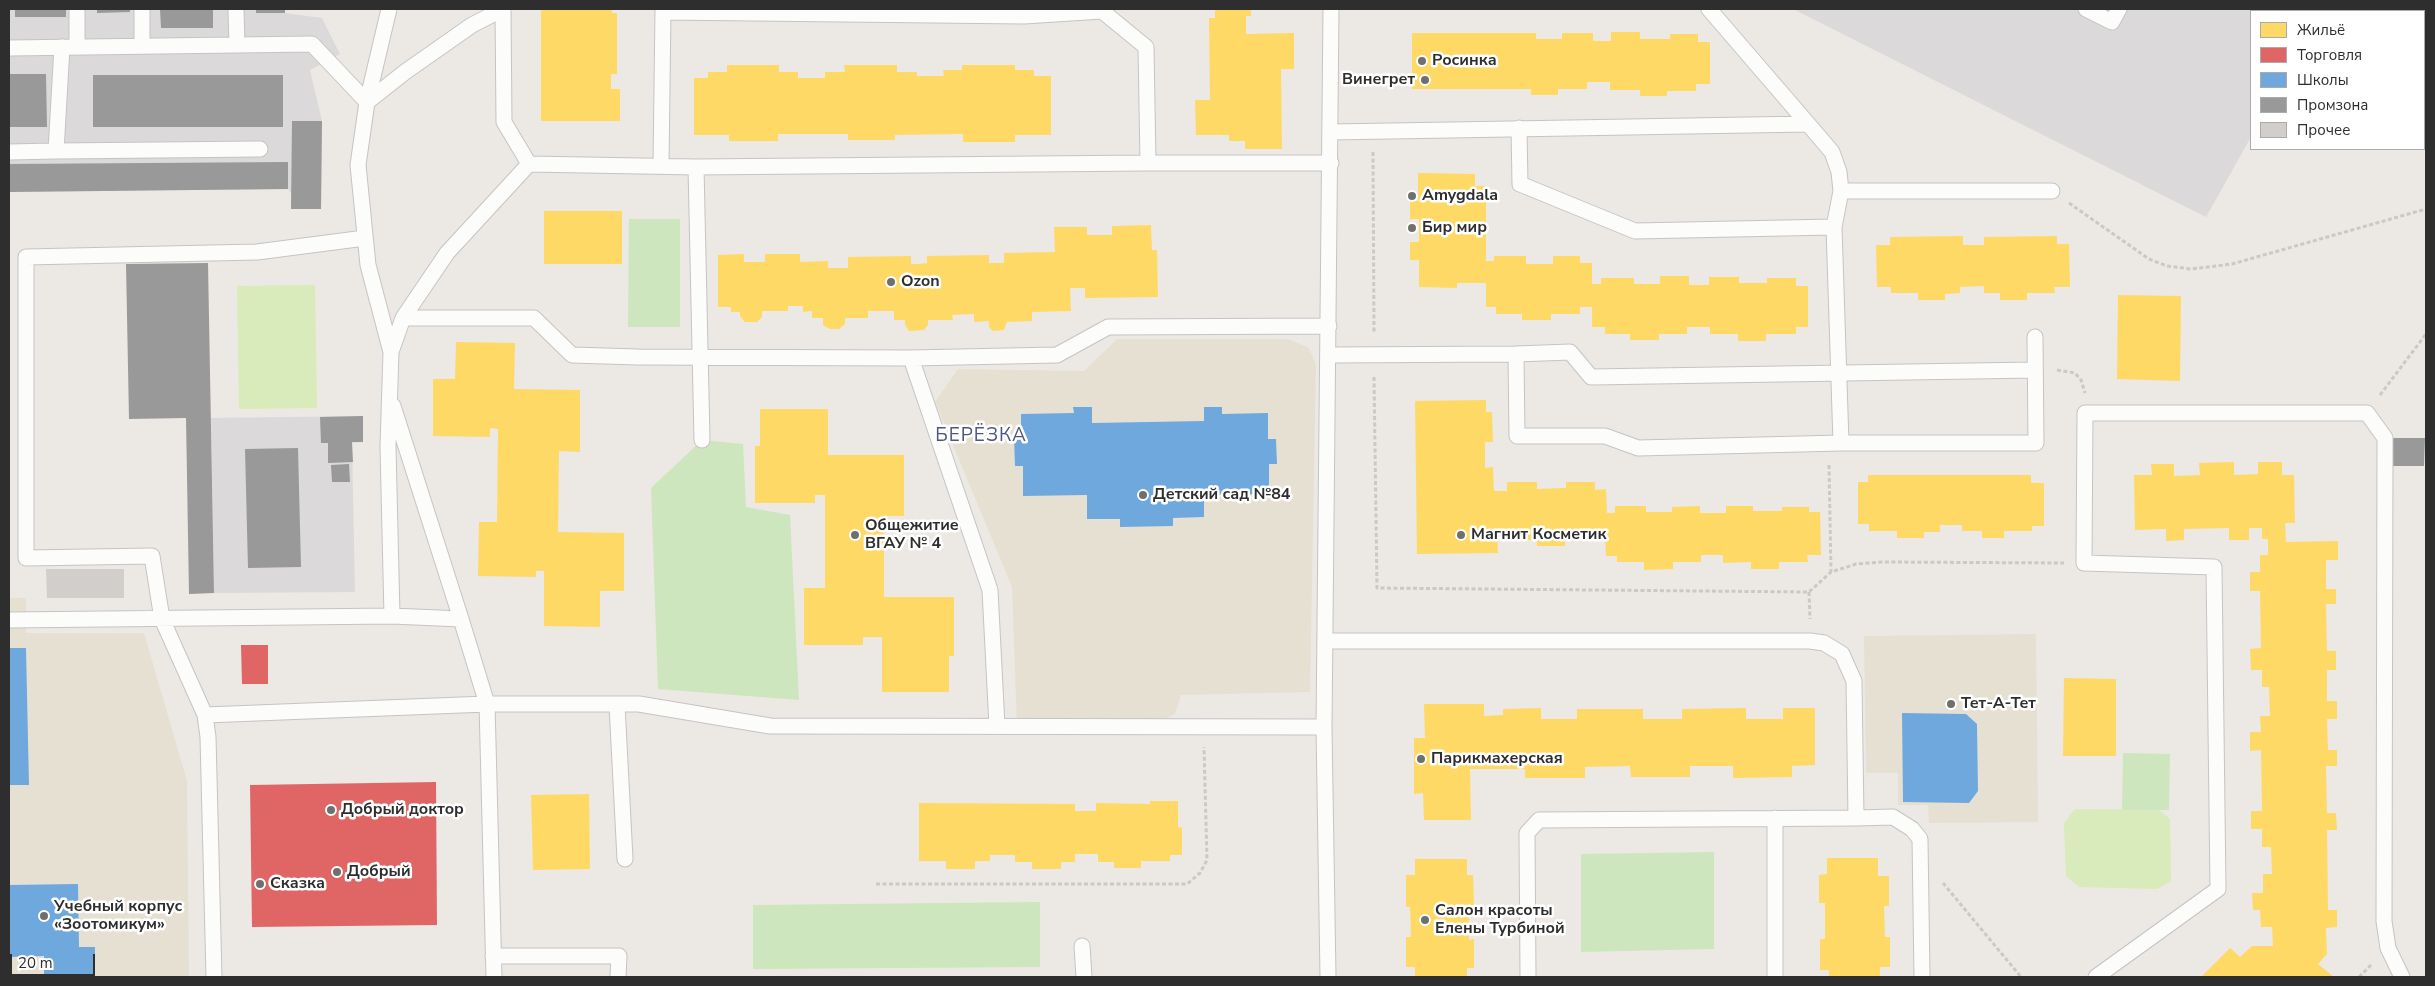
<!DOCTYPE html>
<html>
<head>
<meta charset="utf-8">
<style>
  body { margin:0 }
  #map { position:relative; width:2435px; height:986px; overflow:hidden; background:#ece8e4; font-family:"Nunito Sans",sans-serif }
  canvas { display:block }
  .frame { position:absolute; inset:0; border:10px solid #2e2e2e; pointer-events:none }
  .legend { position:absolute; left:2250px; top:10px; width:175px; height:140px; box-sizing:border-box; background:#fff; border:1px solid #ababab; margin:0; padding:6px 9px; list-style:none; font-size:15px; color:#2e2e2e }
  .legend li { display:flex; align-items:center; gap:10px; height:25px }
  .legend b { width:25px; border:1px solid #ababab }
  .scale { position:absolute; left:10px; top:954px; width:85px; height:22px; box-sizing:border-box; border:2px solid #2e2e2e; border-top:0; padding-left:6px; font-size:15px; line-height:18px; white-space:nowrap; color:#2e2e2e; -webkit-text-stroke:4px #fff; paint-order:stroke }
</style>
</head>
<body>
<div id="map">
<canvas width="2435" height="986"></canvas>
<div class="frame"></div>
<ul class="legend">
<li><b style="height:14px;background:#ffd966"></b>Жильё</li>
<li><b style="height:14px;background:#e06666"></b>Торговля</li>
<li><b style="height:14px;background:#6fa8dc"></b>Школы</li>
<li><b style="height:14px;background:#999"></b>Промзона</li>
<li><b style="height:14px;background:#d1cecb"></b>Прочее</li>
</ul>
<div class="scale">20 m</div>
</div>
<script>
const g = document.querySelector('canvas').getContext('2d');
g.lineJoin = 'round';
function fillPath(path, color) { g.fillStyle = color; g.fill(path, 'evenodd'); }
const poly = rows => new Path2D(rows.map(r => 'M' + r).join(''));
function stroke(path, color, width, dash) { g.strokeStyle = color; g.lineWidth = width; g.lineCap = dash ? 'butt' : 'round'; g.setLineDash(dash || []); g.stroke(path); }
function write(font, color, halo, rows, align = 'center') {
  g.font = font + ' "Nunito Sans",sans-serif'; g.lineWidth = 5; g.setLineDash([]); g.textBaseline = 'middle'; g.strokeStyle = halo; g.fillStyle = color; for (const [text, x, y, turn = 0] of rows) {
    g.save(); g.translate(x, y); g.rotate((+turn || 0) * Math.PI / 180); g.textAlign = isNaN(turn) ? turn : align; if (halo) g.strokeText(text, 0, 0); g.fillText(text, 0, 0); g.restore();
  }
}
fillPath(poly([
  [9,9,285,9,285,13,322,18,340,54,310,70,322,121,321,209,291,209,291,193,288,189,9,192],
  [1793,9,2317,9,2316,11,2251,11,2251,137,2206,217],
  [363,416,363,442,352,443,355,592,214,593,211,418]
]), '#dcd9db');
fillPath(poly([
  [1117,339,1288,339,1309,348,1316,365,1310,692,1181,695,1175,714,1148,728,1017,728,1012,587,935,402,958,369,1084,371],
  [9,598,26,598,26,633,144,633,187,781,189,977,9,977],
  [2036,634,2038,822,1929,823,1928,805,1898,805,1898,773,1866,773,1864,636]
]), '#e6e0d3');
fillPath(poly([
  [629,219,680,219,680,327,628,327],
  [702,440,743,444,746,507,790,515,799,700,658,689,651,488],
  [2123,753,2170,754,2169,810,2122,810],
  [1714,852,1714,949,1581,952,1581,854],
  [1040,902,1040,967,753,969,753,905]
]), '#cee6be');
fillPath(poly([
  [315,285,317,408,239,409,237,286],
  [2075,809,2159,810,2170,819,2171,881,2157,889,2079,887,2066,876,2064,823]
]), '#d9eabb');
fillPath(poly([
  [541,9,612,9,612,13,617,13,617,74,611,74,611,89,620,89,620,121,541,121],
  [1215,9,1251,9,1251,16,1246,16,1246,34,1294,33,1294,69,1281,69,1282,149,1245,149,1245,141,1229,141,1229,135,1196,135,1195,100,1210,100,1209,18,1215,18],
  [1611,32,1640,32,1640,39,1670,39,1670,34,1698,34,1698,42,1710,42,1710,84,1696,84,1696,91,1667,91,1667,96,1640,96,1640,90,1610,90,1610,82,1587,82,1587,89,1558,89,1558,95,1531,95,1531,89,1412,89,1412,33,1536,33,1536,39,1562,39,1562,33,1593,33,1593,41,1611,41],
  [727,65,779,65,779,72,798,72,798,78,825,78,825,72,845,72,844,65,897,65,897,72,917,72,917,76,944,76,943,70,962,70,962,65,1015,65,1015,70,1034,70,1034,76,1051,76,1051,135,1015,135,1015,142,963,142,963,134,895,135,895,140,848,140,848,134,778,134,778,141,729,141,729,135,694,135,694,78,708,78,708,72,727,72],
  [1418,173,1475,174,1475,186,1486,186,1486,261,1494,261,1494,256,1526,256,1526,264,1553,264,1553,256,1580,256,1580,263,1592,263,1592,284,1601,284,1601,278,1634,278,1634,284,1660,284,1660,276,1689,276,1689,285,1709,285,1709,277,1739,277,1739,283,1767,283,1767,278,1796,278,1796,286,1808,286,1808,327,1796,327,1796,334,1766,334,1766,341,1738,341,1738,334,1710,334,1710,327,1687,327,1687,334,1659,334,1659,340,1630,340,1630,334,1605,334,1605,327,1592,327,1592,307,1580,307,1580,314,1551,314,1551,320,1522,320,1522,314,1496,314,1496,307,1486,307,1486,283,1457,283,1457,288,1419,287,1419,260,1410,260,1410,242,1419,242,1419,219,1410,219,1410,201,1418,201],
  [544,211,622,211,622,264,544,264],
  [1151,225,1152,250,1157,250,1158,297,1085,298,1085,288,1070,288,1071,311,1032,312,1032,321,1007,322,1004,330,993,331,989,327,989,321,974,322,974,314,952,315,953,320,928,320,928,325,924,330,909,331,905,325,905,320,894,320,894,311,868,311,868,318,845,318,845,324,839,329,830,329,823,325,823,318,812,318,812,311,803,312,803,306,788,306,788,311,762,311,762,317,757,322,745,322,740,316,740,312,731,312,731,307,718,307,718,255,744,254,744,262,765,262,765,254,800,254,800,262,828,261,828,268,848,268,848,257,911,256,911,264,919,264,927,263,927,256,989,255,989,263,1004,263,1004,253,1055,252,1054,227,1087,227,1087,235,1112,235,1112,226],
  [1963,236,1963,245,1984,245,1984,237,2057,236,2057,244,2069,244,2070,287,2054,287,2055,293,2027,293,2027,300,2000,300,2000,293,1984,293,1984,286,1960,287,1960,293,1945,294,1945,300,1918,300,1918,293,1891,293,1891,287,1877,287,1876,245,1890,245,1890,237],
  [2118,295,2181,296,2180,381,2117,379],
  [456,342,515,343,514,389,580,390,580,452,559,451,558,532,624,533,624,591,600,591,600,627,544,626,544,571,536,571,536,577,478,576,479,522,497,522,498,429,490,428,490,437,433,436,433,379,455,379],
  [1486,400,1486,412,1492,412,1493,442,1485,442,1485,468,1493,467,1494,491,1507,491,1507,482,1537,482,1537,489,1566,488,1566,482,1595,482,1595,490,1606,489,1607,513,1615,513,1615,506,1646,506,1646,512,1672,512,1672,507,1700,506,1700,513,1726,513,1726,506,1753,506,1753,511,1782,511,1782,507,1809,507,1809,512,1820,512,1821,555,1807,555,1808,562,1779,562,1779,569,1751,569,1751,562,1723,563,1723,555,1701,555,1701,562,1673,562,1673,569,1644,570,1644,562,1617,562,1617,556,1606,556,1605,534,1593,534,1593,540,1565,540,1565,546,1537,546,1537,540,1508,540,1508,535,1497,535,1498,553,1417,554,1415,401],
  [760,409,828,409,828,455,904,455,904,516,884,516,884,597,954,597,954,656,949,656,949,692,882,692,882,637,863,637,863,645,804,645,804,588,825,588,825,495,815,495,815,503,755,503,755,446,760,446],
  [2234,462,2234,475,2258,474,2258,462,2282,462,2282,475,2294,475,2295,523,2285,523,2286,542,2338,541,2338,560,2326,560,2326,589,2336,589,2336,604,2326,604,2327,651,2336,651,2336,670,2327,670,2327,701,2337,701,2337,719,2327,719,2328,750,2337,750,2337,766,2326,766,2327,813,2336,813,2337,830,2327,830,2328,910,2337,910,2337,927,2326,928,2327,954,2318,964,2334,977,2201,977,2230,948,2240,957,2252,946,2273,946,2272,927,2261,927,2260,910,2253,910,2252,893,2263,893,2263,874,2272,874,2271,847,2262,847,2262,829,2251,829,2251,811,2262,811,2261,750,2250,751,2250,732,2261,732,2260,716,2270,716,2269,687,2262,687,2262,670,2251,670,2250,649,2261,648,2260,591,2250,591,2250,572,2260,572,2260,555,2268,555,2268,539,2262,539,2262,528,2249,528,2249,540,2229,540,2229,528,2184,529,2184,540,2166,541,2166,529,2135,530,2134,475,2152,475,2151,464,2174,464,2174,476,2200,475,2199,463],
  [1868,475,2031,475,2031,483,2044,483,2044,526,2032,526,2032,531,2004,531,2004,538,1982,538,1982,531,1962,531,1962,525,1940,525,1940,532,1924,532,1924,538,1897,538,1897,531,1869,531,1869,524,1858,524,1858,482,1868,482],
  [2064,678,2116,679,2116,756,2063,756],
  [1424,704,1484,704,1484,716,1503,715,1503,709,1541,708,1541,719,1577,719,1577,709,1643,709,1643,719,1682,719,1682,709,1746,708,1746,719,1783,719,1783,708,1815,708,1815,765,1792,766,1792,777,1733,778,1733,766,1690,766,1690,777,1631,777,1630,766,1585,767,1585,778,1525,778,1525,769,1470,769,1471,820,1424,820,1423,793,1414,794,1414,738,1425,738],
  [589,794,590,869,533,870,531,795],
  [1150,801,1178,801,1178,827,1182,828,1182,855,1170,855,1170,861,1141,861,1141,868,1114,868,1114,862,1098,862,1098,854,1075,854,1075,862,1061,862,1061,869,1032,869,1032,862,1015,862,1015,855,990,855,990,861,975,861,975,869,946,869,946,861,919,861,919,803,1075,804,1075,811,1096,811,1096,803,1150,804],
  [1827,858,1878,858,1878,876,1889,876,1889,906,1884,906,1885,937,1890,937,1890,967,1880,967,1880,977,1829,977,1829,970,1820,970,1820,939,1825,939,1825,903,1819,903,1819,875,1827,874],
  [1415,859,1467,859,1467,875,1473,875,1474,905,1469,905,1469,940,1474,939,1474,968,1467,968,1467,977,1415,977,1415,967,1406,967,1406,937,1411,937,1410,907,1406,907,1406,875,1415,875]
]), '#ffd966');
fillPath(poly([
  [241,645,268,645,268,684,242,684],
  [436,782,437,925,252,927,250,785]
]), '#e06666');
fillPath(poly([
  [1073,407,1092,407,1092,423,1204,421,1204,407,1222,407,1222,414,1268,413,1268,439,1276,439,1277,464,1269,464,1269,494,1204,495,1204,517,1173,518,1173,526,1120,527,1120,519,1087,519,1087,495,1023,496,1023,466,1015,466,1014,438,1021,438,1021,414,1074,413],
  [9,648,26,648,29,785,9,785],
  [1902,713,1966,714,1977,724,1978,791,1969,803,1903,802],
  [78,884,79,947,95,947,95,977,44,977,44,956,9,957,9,885]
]), '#6fa8dc');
fillPath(poly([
  [15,9,66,9,66,17,15,17],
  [97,9,130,9,130,12,97,13],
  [160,9,213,9,213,28,161,28],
  [256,9,285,9,285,13,256,13],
  [9,74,46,74,47,127,9,127],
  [93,75,283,75,283,127,93,127],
  [292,121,322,121,321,209,291,209],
  [288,162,288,189,9,192,9,164],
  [208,263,214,593,189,594,186,418,129,419,126,264],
  [363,416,363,442,352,442,353,462,328,463,328,443,321,443,320,417],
  [2385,438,2425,438,2424,466,2385,466],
  [298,448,301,567,248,568,245,449],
  [349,464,350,482,332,482,331,465]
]), '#999');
fillPath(poly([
  [46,569,124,569,124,598,47,598]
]), '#d1cecb');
const lane = poly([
  [142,9,142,46],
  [236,9,237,45],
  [503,9,504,122,529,164,696,167],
  [1102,9,1102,11,1146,47,1148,163],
  [1709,9,1808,124],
  [2086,9,2112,22,2119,9],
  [663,12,1024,16,1102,11],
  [62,47,56,151,260,149],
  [77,47,77,9],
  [9,48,312,44,367,102],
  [367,102,389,9],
  [1519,128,1520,184,1635,231,1834,227],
  [1331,132,1808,124,1832,152,1839,172,1841,191,1834,227,1841,443,2036,443,2035,337],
  [9,152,56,151],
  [661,166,663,9],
  [1841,191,2052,191],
  [403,318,534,318,572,355,638,357,911,358,990,590,997,726],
  [391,352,368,265,358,165,367,102,405,72,472,25,503,9],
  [1516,354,1570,352,1591,377,2035,370],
  [1329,355,1516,354,1517,436,1605,436,1638,448,1841,443],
  [911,358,1057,355,1108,327,1329,326],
  [393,406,461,619],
  [702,440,696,167,1148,163,1331,163],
  [392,616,388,447,391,352,403,318,447,253,529,164],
  [9,620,392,616,461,619,487,704,494,977],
  [1325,641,1810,641,1824,643,1842,654,1854,681,1856,818,1539,820,1527,833,1528,977],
  [617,705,625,859],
  [205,715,487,704,639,704,770,726,1324,727],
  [1775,818,1775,977],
  [1856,818,1893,817,1912,829,1920,839,1922,977],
  [1082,946,1084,977],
  [493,956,619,956,618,977],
  [214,977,208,737,205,715,162,619,152,556,26,558,26,257,257,252,365,238],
  [1328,977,1324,727,1331,9],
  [2096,977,2218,889,2214,567,2084,563,2085,413,2367,413,2385,438,2384,921,2388,948,2402,977]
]);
stroke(lane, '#c5c4c5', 17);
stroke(poly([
  [1373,152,1374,333],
  [2069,203,2149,259,2167,266,2191,269,2232,264,2426,209],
  [2057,370,2075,373,2081,380,2085,393],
  [1374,377,1377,588,1809,592,1831,572,1856,564,1882,562,2064,563],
  [2380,395,2426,334],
  [1829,465,1831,572],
  [1809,592,1810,619],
  [1943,883,2021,977],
  [876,884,1187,884,1200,873,1207,860,1204,747],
  [2359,977,2371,965]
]), '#c9c9c8', 3, [4, 2.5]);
stroke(lane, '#fcfcfb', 15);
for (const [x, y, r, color] of [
  [1422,61,5,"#706f6e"],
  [1425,80,5,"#706f6e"],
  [1412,196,5,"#706f6e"],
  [1412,228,5,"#706f6e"],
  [891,282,5,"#706f6e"],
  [1143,495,5,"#706f6e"],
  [855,535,5,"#706f6e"],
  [1461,535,5,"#706f6e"],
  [1951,704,5,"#706f6e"],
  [1421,759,5,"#706f6e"],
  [331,810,5,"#706f6e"],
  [337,872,5,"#706f6e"],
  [260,884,5,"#706f6e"],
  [44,916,5,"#706f6e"],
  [1425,920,5,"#706f6e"]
]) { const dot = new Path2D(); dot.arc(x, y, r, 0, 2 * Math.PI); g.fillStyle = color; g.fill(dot); stroke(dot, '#fff', 2); }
write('bold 16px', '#2e2e2e', '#fff', [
  ["Росинка",1432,61],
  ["Винегрет",1415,80,"right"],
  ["Amygdala",1422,196],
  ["Бир мир",1422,228],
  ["Ozon",901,282],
  ["Детский сад №84",1153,495],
  ["Общежитие",865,526],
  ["ВГАУ № 4",865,544],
  ["Магнит Косметик",1471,535],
  ["Тет-А-Тет",1961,704],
  ["Парикмахерская",1431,759],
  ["Добрый доктор",341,810],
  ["Добрый",347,872],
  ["Сказка",270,884],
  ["Учебный корпус",54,907],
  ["«Зоотомикум»",54,925],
  ["Салон красоты",1435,911],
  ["Елены Турбиной",1435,929]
], 'left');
g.letterSpacing = '1px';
write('19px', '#4d5680', '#fff', [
  ["БЕРЁЗКА",981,436]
]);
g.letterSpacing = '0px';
</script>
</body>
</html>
